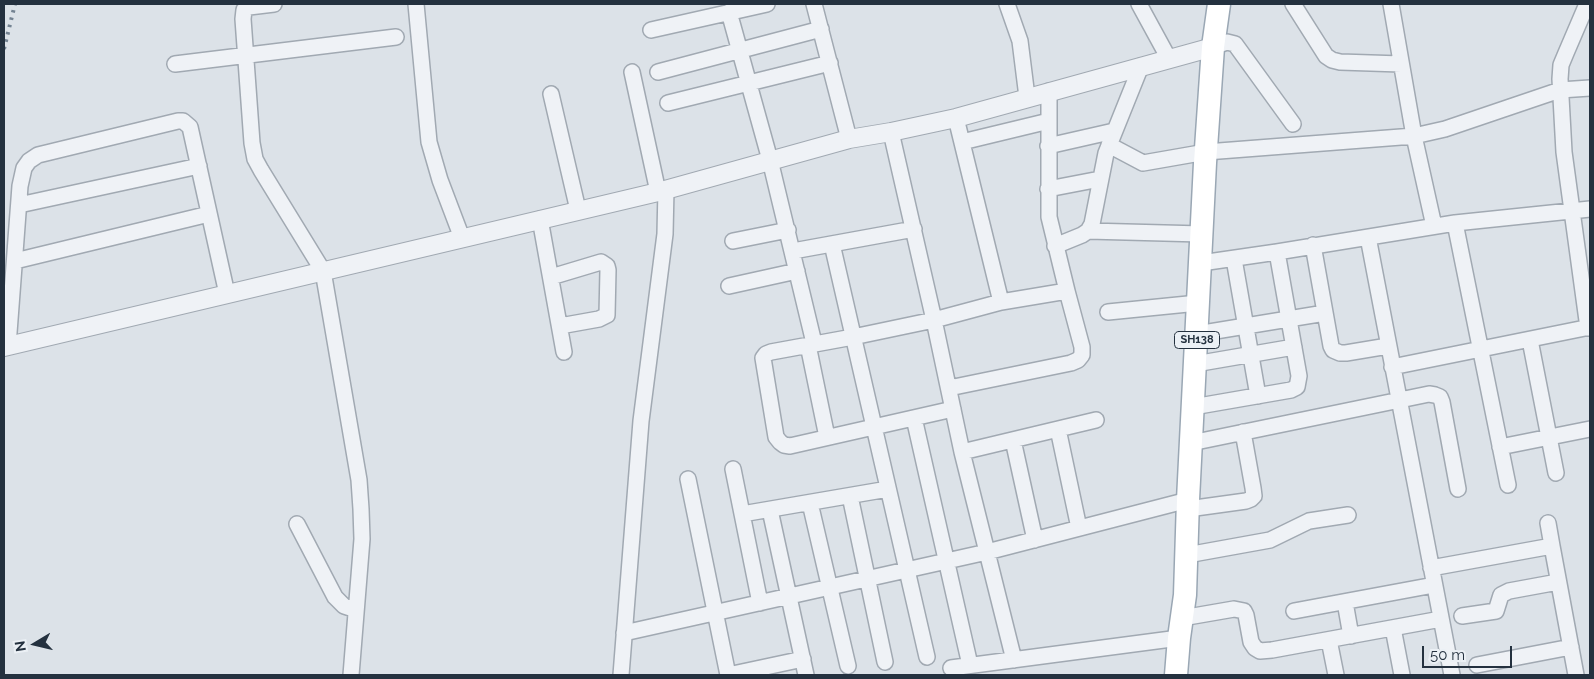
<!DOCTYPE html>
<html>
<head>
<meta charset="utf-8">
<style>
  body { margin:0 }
  #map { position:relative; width:1594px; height:679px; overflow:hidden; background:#dce2e8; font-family:Raleway,sans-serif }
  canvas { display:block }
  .frame { position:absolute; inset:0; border:5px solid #24313f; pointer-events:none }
  .north { position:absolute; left:10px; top:619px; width:50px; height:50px; -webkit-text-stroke:4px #ebf0f5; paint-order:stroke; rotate:261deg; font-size:14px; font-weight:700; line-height:20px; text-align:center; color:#24313f }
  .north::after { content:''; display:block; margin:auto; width:18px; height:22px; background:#24313f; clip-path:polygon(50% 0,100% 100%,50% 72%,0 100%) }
  .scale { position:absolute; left:1422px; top:646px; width:90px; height:22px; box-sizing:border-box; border:2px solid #24313f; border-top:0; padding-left:6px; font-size:15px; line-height:18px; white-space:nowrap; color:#24313f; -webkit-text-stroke:4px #ebf0f5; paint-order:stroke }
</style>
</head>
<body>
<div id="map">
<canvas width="1594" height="679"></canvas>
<div class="frame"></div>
<div class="north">N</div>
<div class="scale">50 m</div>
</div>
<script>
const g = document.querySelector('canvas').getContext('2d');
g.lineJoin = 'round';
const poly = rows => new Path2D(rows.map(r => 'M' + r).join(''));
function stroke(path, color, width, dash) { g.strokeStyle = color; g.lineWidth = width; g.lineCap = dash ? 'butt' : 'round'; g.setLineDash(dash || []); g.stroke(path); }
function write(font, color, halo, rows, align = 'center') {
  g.font = font + ' Raleway,sans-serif'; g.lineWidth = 5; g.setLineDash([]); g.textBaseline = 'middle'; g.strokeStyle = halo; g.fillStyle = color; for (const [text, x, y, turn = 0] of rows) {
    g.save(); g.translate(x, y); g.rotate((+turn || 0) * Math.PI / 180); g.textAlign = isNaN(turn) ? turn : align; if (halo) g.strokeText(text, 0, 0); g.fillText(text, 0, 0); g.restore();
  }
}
const minor = poly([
  [274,4,249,7,244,10,243,19,252,143,255,159,261,170,323,271,359,480,361,509,362,539,351,675],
  [416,4,429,142,440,180,462,238],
  [814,4,849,139],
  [1007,4,1020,41,1027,97],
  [1139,4,1169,59],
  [1293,4,1326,56,1332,60,1340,62,1401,64],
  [1391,4,1414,136,1434,226],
  [1587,4,1566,53,1561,65,1560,79,1564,152,1588,328],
  [729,12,770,160,814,343],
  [651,30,767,4],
  [1213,47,1227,42,1235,44,1293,124],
  [175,64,396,37],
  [632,72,658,192],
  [658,72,821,29],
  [551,94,578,210],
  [668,103,830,63],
  [956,118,1001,302],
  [891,132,934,320,962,452,987,552,1188,500],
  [962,142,1049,121],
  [1109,145,1143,163,1206,152,1414,136,1445,129,1560,90,1590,88],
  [1048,146,1114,131],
  [1048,189,1100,179],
  [19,205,199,166],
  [540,219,564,352],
  [1455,223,1508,485],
  [1088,231,1202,234],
  [1368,237,1452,675],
  [733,241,788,230],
  [832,244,927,657],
  [1313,245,1331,346,1333,350,1340,353,1346,353,1388,346],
  [1055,246,1082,235,1088,231,1092,224,1106,153,1141,66],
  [793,251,914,229],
  [1234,259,1258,396],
  [15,261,209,214],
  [1201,263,1277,252,1455,223,1590,209],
  [551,277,601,262,607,266,608,270,607,315,599,319,560,326],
  [729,286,797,271],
  [1108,312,1198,303],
  [1197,334,1325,313],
  [1530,340,1556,473],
  [808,345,827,437],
  [8,346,20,186,24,168,29,161,38,155,178,121,183,121,190,127,227,294],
  [1195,364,1294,347],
  [1392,367,1590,327],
  [949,388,1071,363,1078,360,1082,355,1082,347,1067,291],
  [1193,407,1291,390,1297,387,1299,376,1277,252],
  [953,409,790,446,784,445,780,442,776,437,763,358,766,354,771,352,853,337,934,320,1001,302,1067,291,1049,217,1049,91],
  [914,418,970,665],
  [1058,429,1079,528],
  [1013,440,1035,540],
  [1191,443,1429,394,1435,395,1440,397,1442,402,1458,489],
  [1500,447,1590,429],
  [962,452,1096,420],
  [733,469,760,603],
  [688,479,728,675],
  [850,496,885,662],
  [810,503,848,666],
  [1188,509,1246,501,1251,499,1254,496,1253,488,1243,432],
  [770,510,806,675],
  [742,514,888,489],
  [1548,523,1552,546],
  [297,524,335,597,344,606,356,610],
  [1187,555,1270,540,1309,521,1348,515],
  [1431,568,1552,546,1576,675],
  [1345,602,1351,636],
  [1294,611,1434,585],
  [1462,616,1496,611,1501,595,1509,591,1558,582],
  [1182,618,1234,609,1244,611,1246,615,1251,642,1255,648,1260,651,1272,650,1441,619],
  [1393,628,1402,675],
  [624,633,987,552,1014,660],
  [1329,640,1336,675],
  [1477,665,1571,647],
  [951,668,1179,638],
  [621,675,641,421,665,234,666,189],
  [728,675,803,659]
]);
const tertiary = poly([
  [4,347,658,192,849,139,891,132,956,118,1213,47]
]);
const primary = poly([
  [1176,675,1179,638,1185,595,1188,500,1205,163,1213,47,1219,4]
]);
stroke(minor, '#a1a9b2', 18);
stroke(tertiary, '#a1a9b2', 20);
stroke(primary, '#9aa7b4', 25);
stroke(minor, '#eff2f6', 15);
stroke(tertiary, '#eff2f6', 18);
stroke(primary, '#fff', 22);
stroke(poly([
  [4,49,15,4]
]), '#748392', 4, [2.5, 5]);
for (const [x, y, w] of [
  [1197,340,45]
]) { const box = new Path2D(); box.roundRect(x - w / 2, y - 8.5, w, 17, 4); g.fillStyle = '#ebf0f5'; g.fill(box); stroke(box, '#24313f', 1); }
write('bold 11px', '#24313f', null, [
  ["SH138",1197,340]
]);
</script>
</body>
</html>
